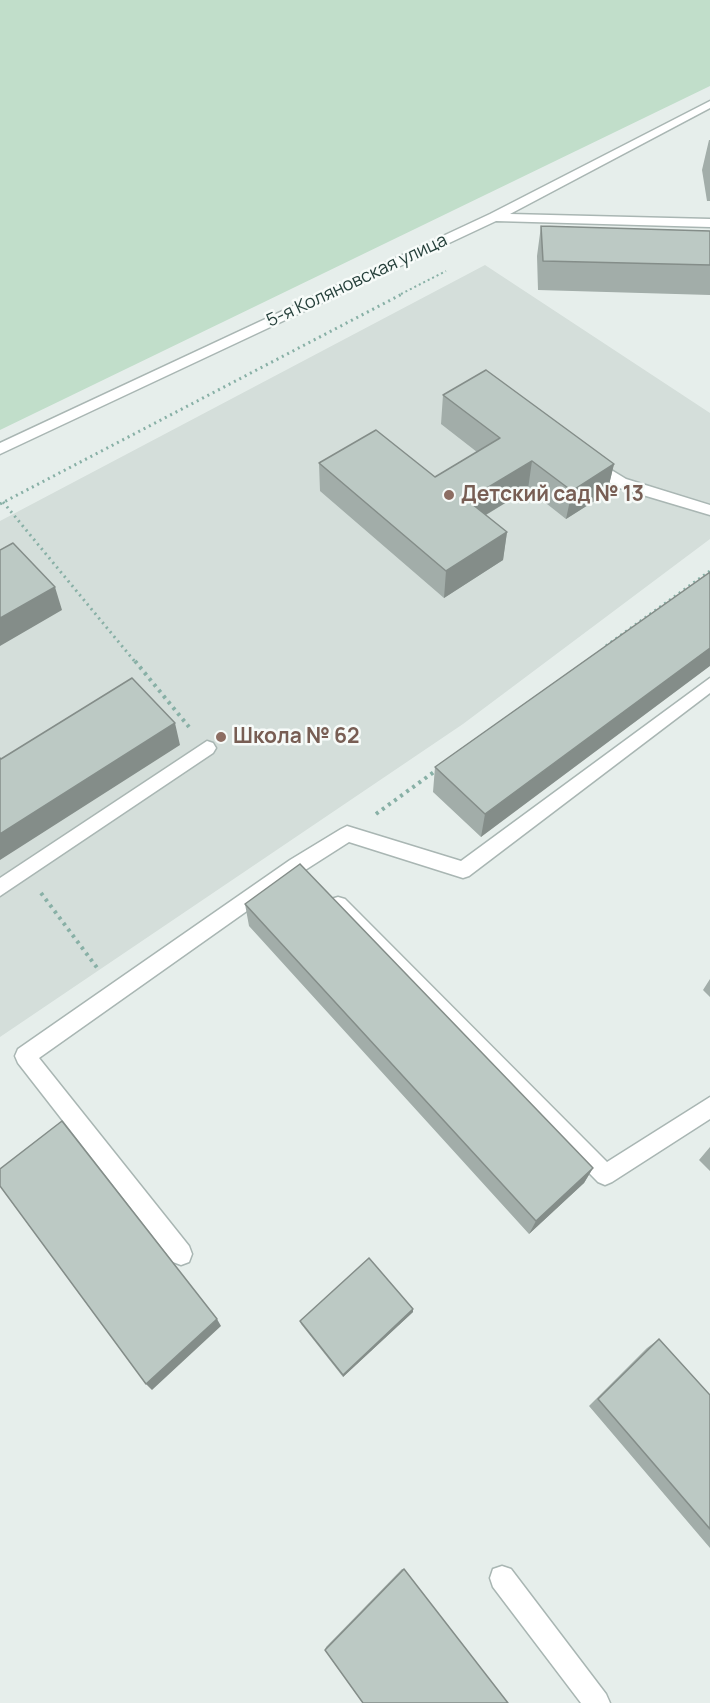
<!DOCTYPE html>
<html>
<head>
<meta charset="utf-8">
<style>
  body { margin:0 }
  canvas { display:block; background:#e6eeeb }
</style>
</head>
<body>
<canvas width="710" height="1703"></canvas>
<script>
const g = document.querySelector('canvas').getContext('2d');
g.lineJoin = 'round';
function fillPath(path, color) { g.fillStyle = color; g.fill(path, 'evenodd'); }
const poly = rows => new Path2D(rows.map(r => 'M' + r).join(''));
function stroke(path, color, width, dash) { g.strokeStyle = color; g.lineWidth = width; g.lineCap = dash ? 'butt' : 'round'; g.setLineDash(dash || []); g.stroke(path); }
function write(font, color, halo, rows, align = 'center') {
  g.font = font + ' Manrope,sans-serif'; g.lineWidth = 5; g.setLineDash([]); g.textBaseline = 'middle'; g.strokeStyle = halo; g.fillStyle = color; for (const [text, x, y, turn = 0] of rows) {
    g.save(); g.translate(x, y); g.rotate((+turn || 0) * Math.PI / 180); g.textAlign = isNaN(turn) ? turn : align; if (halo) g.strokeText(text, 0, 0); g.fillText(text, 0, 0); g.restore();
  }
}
fillPath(poly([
  [485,265,710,413,710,539,463,724,0,1037,0,521]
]), '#d4deda');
fillPath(poly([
  [0,0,710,0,710,86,0,430]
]), '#c1deca');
const minor = poly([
  [710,101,710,108,510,214,710,219,710,227,496,221,0,454,0,443,490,214,710,101],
  [590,457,626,479,710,505,710,515,616,487,585,466,583,462,590,457],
  [710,678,710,693,469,876,463,878,349,842,302,872,39,1058,189,1246,192,1254,189,1262,181,1265,173,1262,18,1063,15,1056,18,1049,290,860,341,829,347,826,461,861,710,678],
  [207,741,213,743,216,748,213,753,0,896,0,878,207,741],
  [338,897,345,899,607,1162,710,1097,710,1119,612,1182,605,1185,598,1182,331,911,329,905,331,899,338,897],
  [502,1566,511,1569,606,1694,610,1703,581,1703,493,1587,490,1578,493,1569,502,1566]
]);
stroke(minor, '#a9b6b3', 3);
stroke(poly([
  [401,294,446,271]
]), '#88b0a6', 2, [2, 3]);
stroke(poly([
  [3,502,136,663],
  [0,504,404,293],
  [606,646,710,571]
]), '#88b0a6', 3, [2, 4]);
stroke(poly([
  [135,661,189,727],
  [376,814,438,769],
  [41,893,98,969]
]), '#88b0a6', 4, [3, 4.5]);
fillPath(minor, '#fff');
fillPath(poly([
  [709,140,710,140,710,201,707,201,702,170],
  [541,226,710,231,710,295,538,290,537,256],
  [443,395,614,464,607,493,566,519,528,489,486,515,507,532,503,560,444,598,320,491,319,463,435,477,477,452,441,424],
  [710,572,481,837,433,792,435,767],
  [245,904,593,1168,584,1183,529,1234,249,926],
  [710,979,710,997,703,990],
  [710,1147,710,1171,699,1160],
  [413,1312,343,1377,301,1324,300,1321],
  [659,1339,710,1395,710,1548,589,1406,647,1348],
  [402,1569,404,1569,325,1650,326,1647]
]), '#a2ada9');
fillPath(poly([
  [532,461,528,489,464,528,467,500],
  [614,464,607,493,566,519,572,491],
  [507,532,503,560,444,598,446,571],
  [55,587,62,610,0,646,0,618],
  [710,648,710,666,481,837,485,814],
  [175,723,180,745,0,860,0,834],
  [593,1168,584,1183,529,1234,536,1221],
  [413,1309,413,1312,343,1377,343,1375],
  [217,1319,221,1326,152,1390,146,1384]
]), '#848d89');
const building = poly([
  [541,226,710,231,710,265,543,261,541,226],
  [486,370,614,464,572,491,532,461,467,500,507,532,446,571,319,463,376,430,435,477,500,438,443,395,486,370],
  [13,543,55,587,0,618,0,550,13,543],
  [710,572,710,648,485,814,435,767,710,572],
  [132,678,175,723,0,834,0,758,1,759,132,678],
  [300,864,593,1168,536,1221,245,904,300,864],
  [62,1121,217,1319,146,1384,0,1186,0,1169,62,1121],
  [369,1258,413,1309,343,1375,300,1321,369,1258],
  [659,1339,710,1395,710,1529,598,1399,659,1339],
  [404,1569,508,1703,363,1703,325,1650,404,1569]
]);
fillPath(building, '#bcc9c4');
stroke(building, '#848d89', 1.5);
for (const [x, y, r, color] of [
  [449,495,6,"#8d6e63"],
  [221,737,6,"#8d6e63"]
]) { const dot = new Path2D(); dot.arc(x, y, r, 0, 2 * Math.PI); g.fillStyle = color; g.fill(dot); stroke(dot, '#f7fbf9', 2); }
write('18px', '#26403b', '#f7fbf9', [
  ["5-я Коляновская улица",357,281,-25]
]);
write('bold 21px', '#785e54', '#f7fbf9', [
  ["Детский сад № 13",461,495],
  ["Школа № 62",233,737]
], 'left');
</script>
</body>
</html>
